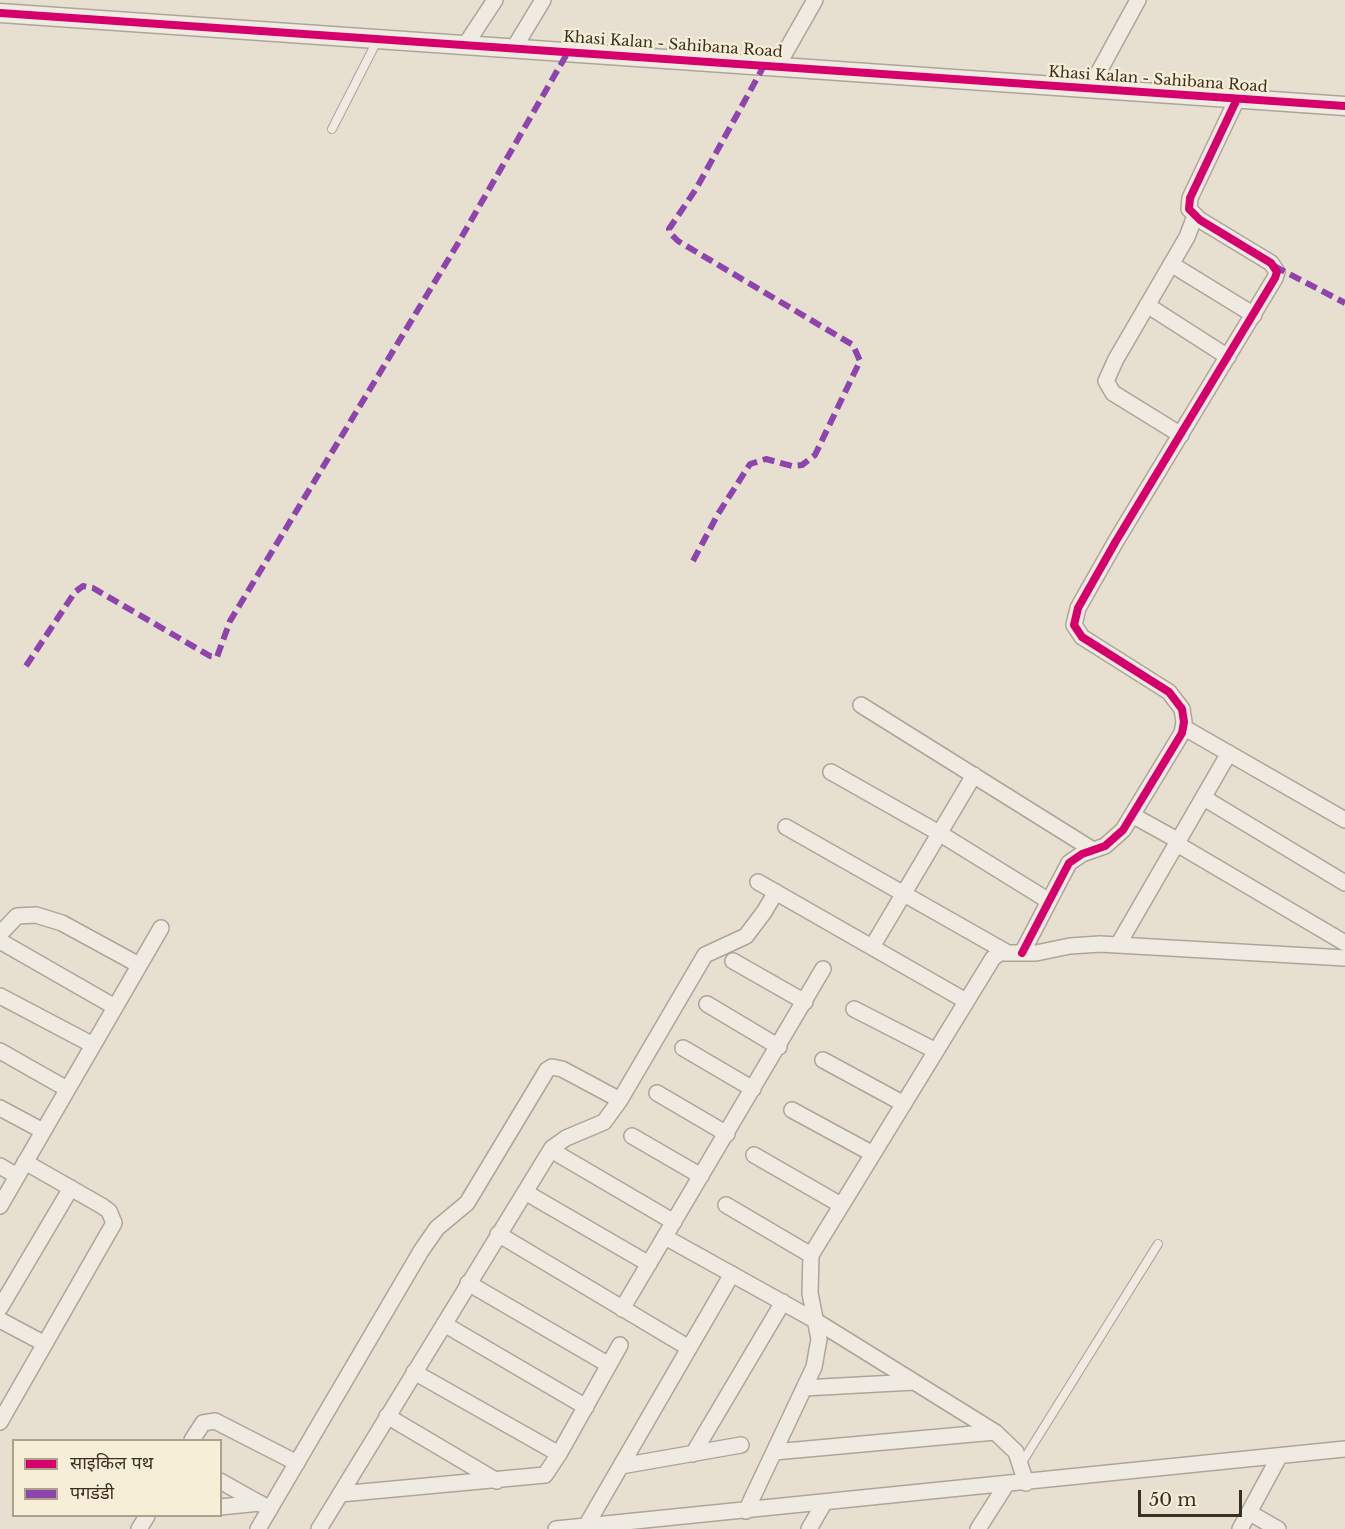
<!DOCTYPE html>
<html>
<head>
<meta charset="utf-8">
<style>
  body { margin:0 }
  #map { position:relative; width:1345px; height:1529px; overflow:hidden; background:#e7e0d1; font-family:"Libre Baskerville","Noto Sans Devanagari",serif }
  canvas { display:block }
  .legend { position:absolute; left:12px; top:1439px; width:210px; height:78px; box-sizing:border-box; background:#f7eed8; border:2px solid #ada18e; margin:0; padding:8px 10px; list-style:none; font-size:18px; color:#3d2e20 }
  .legend li { display:flex; align-items:center; gap:12px; height:30px }
  .legend b { width:30px; border:2px solid #ada18e }
  .scale { position:absolute; left:1138px; top:1490px; width:104px; height:27px; box-sizing:border-box; border:3px solid #3d2e20; border-top:0; padding-left:8px; font-size:18px; line-height:21px; white-space:nowrap; color:#3d2e20; -webkit-text-stroke:4px #f7eed8; paint-order:stroke }
</style>
</head>
<body>
<div id="map">
<canvas width="1345" height="1529"></canvas>
<ul class="legend">
<li><b style="height:8px;background:#d6006c"></b>साइकिल पथ</li>
<li><b style="height:8px;background:#8e44ad"></b>पगडंडी</li>
</ul>
<div class="scale">50 m</div>
</div>
<script>
const g = document.querySelector('canvas').getContext('2d');
g.lineJoin = 'round';
const poly = rows => new Path2D(rows.map(r => 'M' + r).join(''));
function stroke(path, color, width, dash) { g.strokeStyle = color; g.lineWidth = width; g.lineCap = dash ? 'butt' : 'round'; g.setLineDash(dash || []); g.stroke(path); }
function write(font, color, halo, rows, align = 'center') {
  g.font = font + ' "Libre Baskerville",serif'; g.lineWidth = 4.5; g.setLineDash([]); g.textBaseline = 'middle'; g.strokeStyle = halo; g.fillStyle = color; for (const [text, x, y, turn = 0] of rows) {
    g.save(); g.translate(x, y); g.rotate((+turn || 0) * Math.PI / 180); g.textAlign = isNaN(turn) ? turn : align; if (halo) g.strokeText(text, 0, 0); g.fillText(text, 0, 0); g.restore();
  }
}
const service = poly([
  [332,129,378,39],
  [1021,1464,1158,1244]
]);
const minor = poly([
  [466,44,495,0],
  [514,48,543,0],
  [778,65,815,0],
  [1090,88,1138,0],
  [1171,264,1254,315],
  [1147,305,1228,357],
  [1181,435,1113,393,1106,381,1116,359,1187,237,1195,216],
  [861,705,1093,850],
  [1183,727,1345,820],
  [831,772,939,833,1049,901],
  [1204,798,1345,883],
  [1132,815,1179,841],
  [786,827,1008,953],
  [1177,844,1345,943],
  [758,882,966,1001],
  [0,934,17,916,36,915,62,923,139,965],
  [0,941,115,1007],
  [1118,945,1229,753],
  [872,947,974,775],
  [1022,953,1069,863,1082,854,1105,846,1123,830,1182,733,1184,722,1182,709,1169,692,1082,637,1074,625,1078,608,1116,541,1275,278,1277,272,1271,263,1200,220,1189,209,1190,198,1237,99],
  [733,961,805,1002],
  [0,996,93,1045],
  [707,1004,779,1047],
  [854,1009,936,1051],
  [683,1048,753,1089],
  [0,1051,67,1089],
  [823,1060,904,1104],
  [657,1093,727,1134],
  [0,1108,43,1131],
  [792,1110,873,1154],
  [632,1136,701,1176],
  [551,1150,674,1222],
  [754,1155,841,1205],
  [0,1166,17,1176],
  [525,1192,649,1264],
  [726,1205,811,1255],
  [0,1206,161,928],
  [498,1234,689,1348],
  [665,1237,816,1321,995,1432,1016,1452,1026,1483],
  [468,1283,609,1365],
  [0,1308,71,1188],
  [622,1309,823,969],
  [0,1320,45,1344],
  [444,1324,586,1407],
  [414,1372,559,1454],
  [804,1388,914,1382],
  [387,1416,497,1481],
  [0,1422,114,1223,109,1211,102,1206,25,1162],
  [192,1440,203,1423,215,1421,297,1463],
  [774,1452,995,1432],
  [693,1454,783,1302],
  [621,1466,741,1445],
  [220,1481,270,1509],
  [340,1494,545,1475,559,1454,620,1345],
  [220,1507,260,1503],
  [746,1511,814,1367,819,1339,810,1293,811,1255,993,958,1000,953,1036,953,1070,946,1100,944,1345,958],
  [1250,1513,1278,1529],
  [586,1526,732,1274],
  [139,1529,147,1516],
  [258,1529,421,1251,437,1228,467,1203,547,1070,552,1067,562,1069,620,1100],
  [319,1529,552,1148,566,1138,604,1122,620,1100,705,955,746,936,764,912,776,892],
  [556,1529,1345,1449],
  [809,1529,824,1503],
  [978,1529,1006,1485],
  [1240,1529,1279,1457]
]);
const tertiary = poly([
  [0,13,1345,106]
]);
stroke(service, '#ada599', 10);
stroke(minor, '#ada599', 18);
stroke(tertiary, '#ada599', 21);
stroke(service, '#efebe3', 8);
stroke(minor, '#efebe3', 15);
stroke(tertiary, '#efebe3', 18);
stroke(poly([
  [1274,266,1345,303],
  [693,561,718,514,750,464,766,459,792,466,802,465,815,455,860,361,853,345,678,241,670,233,669,229,696,189,765,64],
  [26,666,75,592,83,586,93,588,210,656,217,657,230,621,457,245,568,52]
]), '#8e44ad', 6, [12, 6]);
stroke(poly([
  [0,13,1345,106],
  [1022,953,1069,863,1082,854,1105,846,1123,830,1182,733,1184,722,1182,709,1169,692,1082,637,1074,625,1078,608,1116,541,1275,278,1277,272,1271,263,1200,220,1189,209,1190,198,1237,99]
]), '#d6006c', 8);
write('15px', '#3d2e20', '#f7eed8', [
  ["Khasi Kalan - Sahibana Road",673,45,4],
  ["Khasi Kalan - Sahibana Road",1158,80,4]
]);
</script>
</body>
</html>
